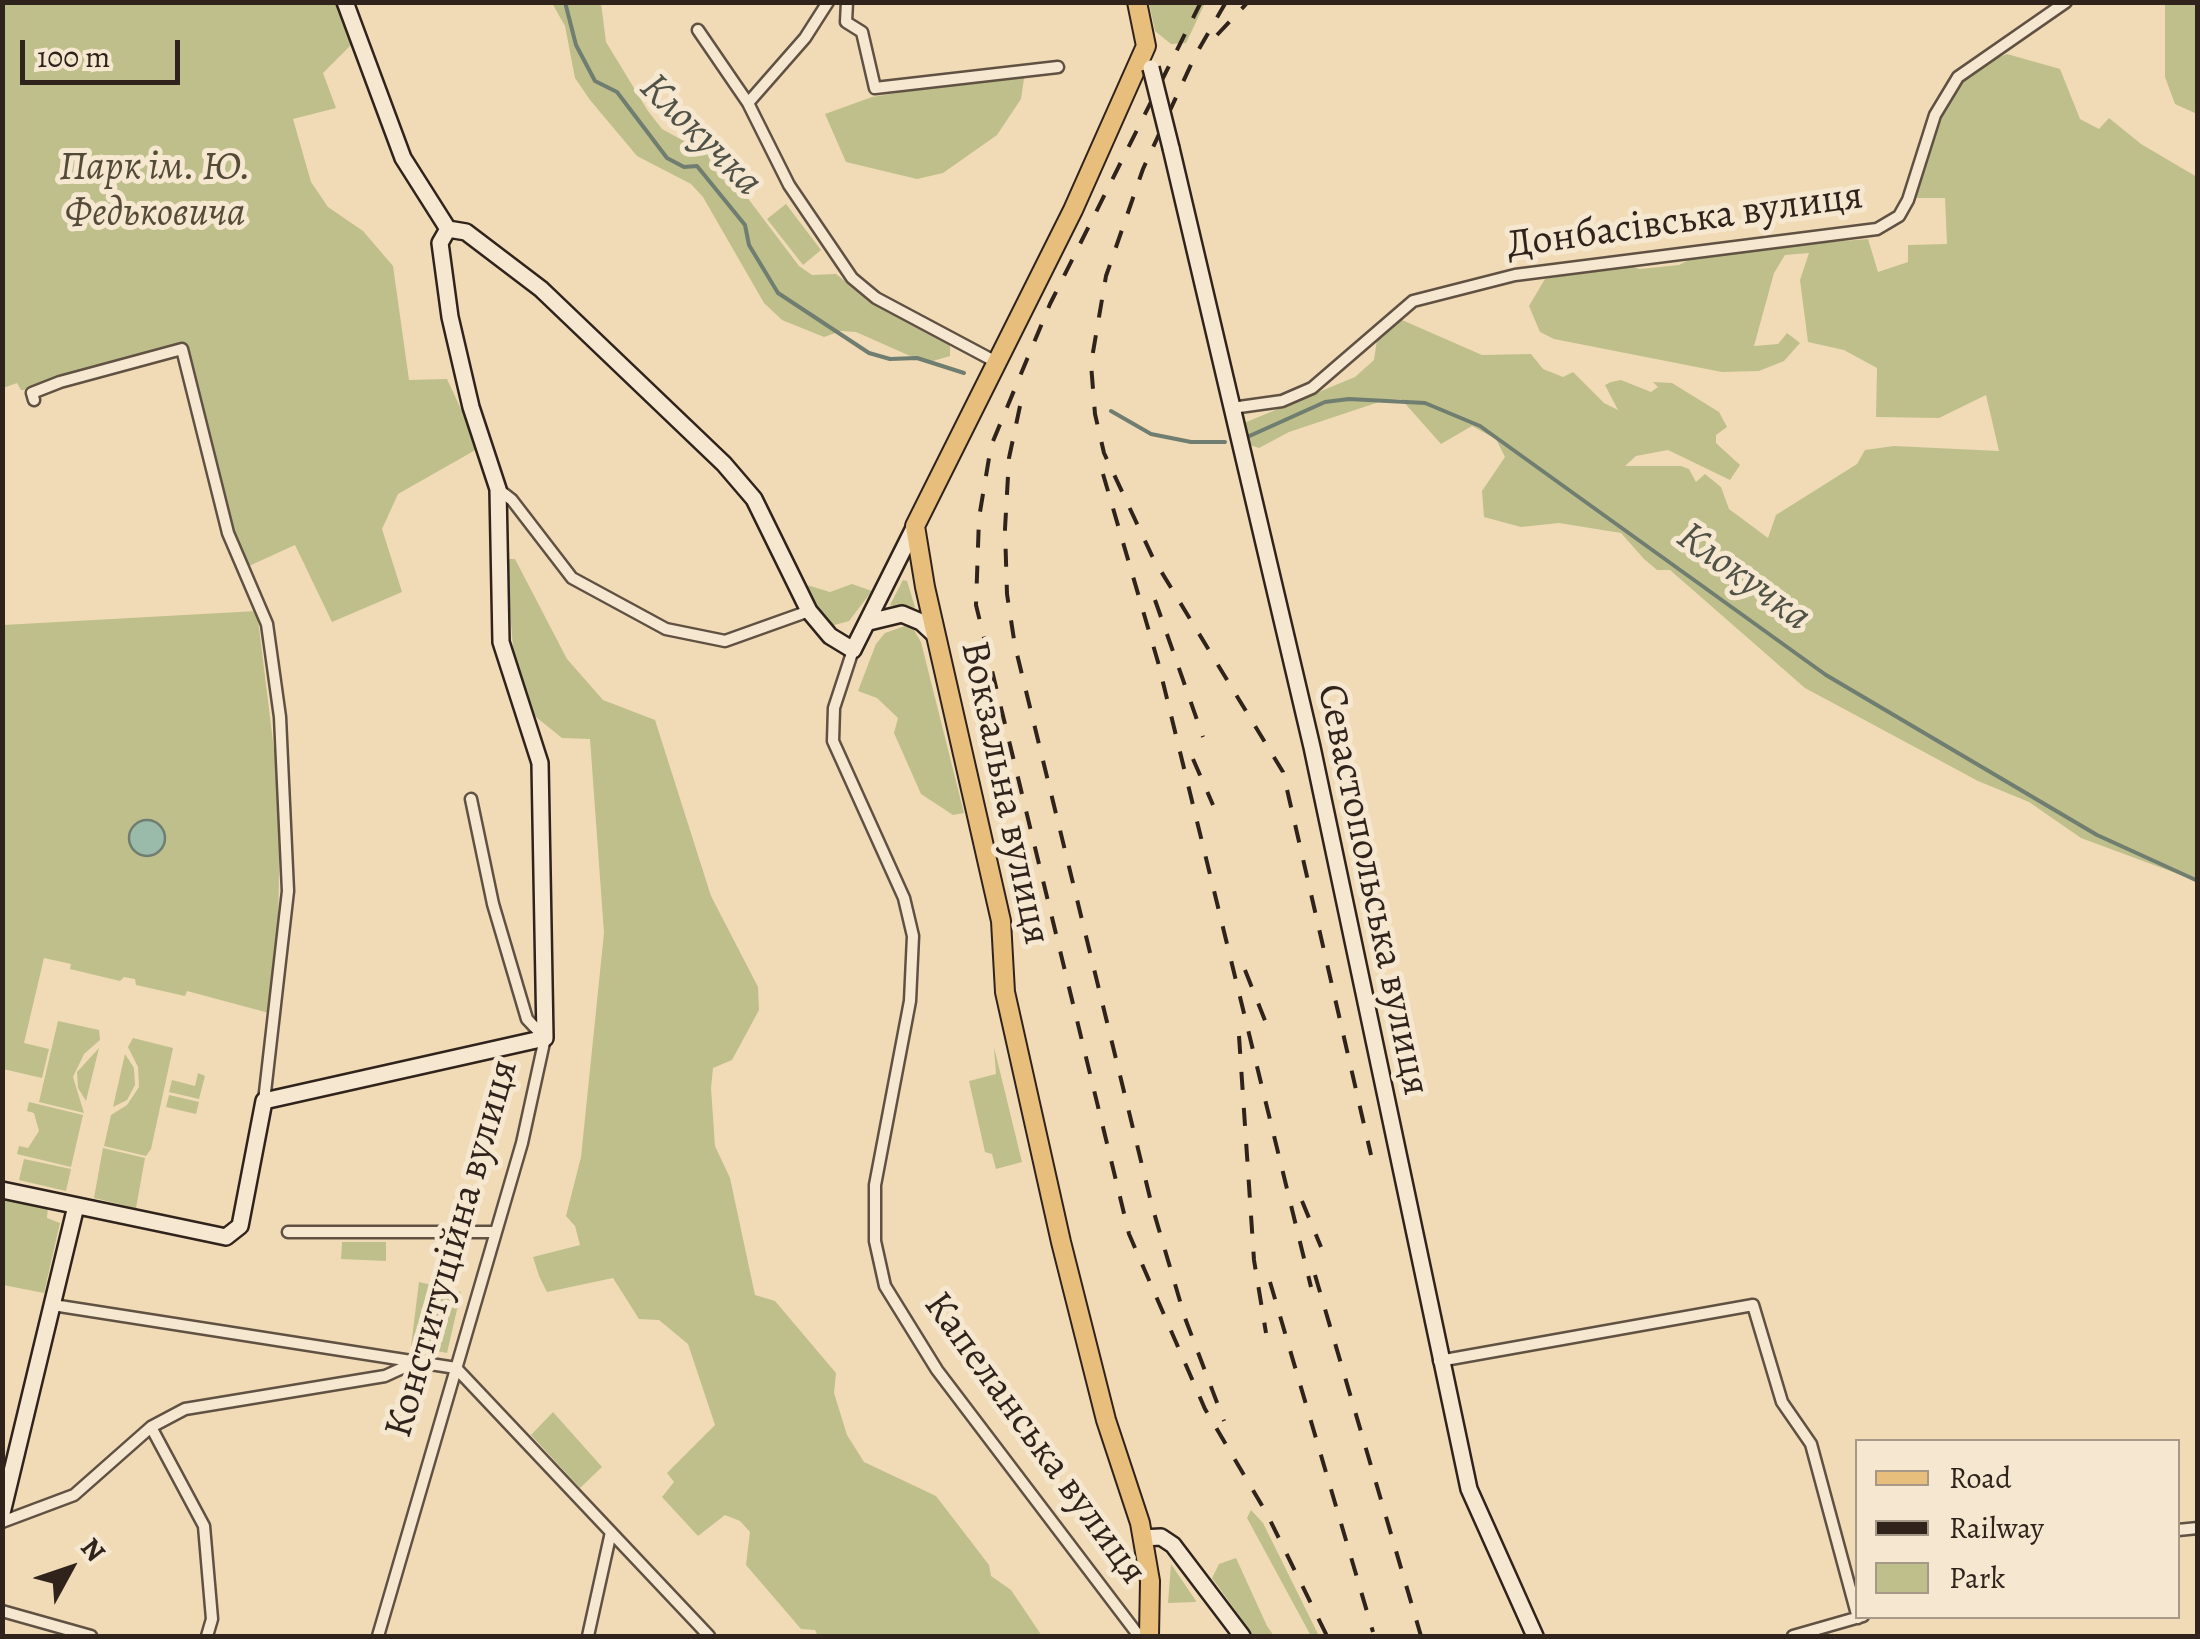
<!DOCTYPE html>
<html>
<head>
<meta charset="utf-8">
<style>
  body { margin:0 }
  #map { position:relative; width:2200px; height:1639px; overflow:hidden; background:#f1dbb7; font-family:Alegreya,serif }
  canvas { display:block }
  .frame { position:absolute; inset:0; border:5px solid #30231c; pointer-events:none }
  .legend { position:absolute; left:1855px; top:1439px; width:325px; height:180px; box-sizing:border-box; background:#f6e8d0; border:2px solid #a79988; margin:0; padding:12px 18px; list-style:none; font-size:30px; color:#30231c }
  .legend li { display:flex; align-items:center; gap:20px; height:50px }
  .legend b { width:50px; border:2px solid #a79988 }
  .north { position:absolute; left:20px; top:1519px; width:100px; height:100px; -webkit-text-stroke:8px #f6e8d0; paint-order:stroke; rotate:50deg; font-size:28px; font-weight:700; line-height:40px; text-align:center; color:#30231c }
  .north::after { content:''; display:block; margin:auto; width:35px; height:45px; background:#30231c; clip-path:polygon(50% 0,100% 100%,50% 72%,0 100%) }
  .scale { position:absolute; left:20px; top:40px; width:160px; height:45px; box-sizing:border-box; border:5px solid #30231c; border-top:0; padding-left:12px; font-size:30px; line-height:35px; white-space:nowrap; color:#30231c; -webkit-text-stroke:8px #f6e8d0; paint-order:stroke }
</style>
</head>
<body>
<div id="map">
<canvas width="2200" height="1639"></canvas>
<div class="frame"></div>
<ul class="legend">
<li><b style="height:12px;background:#e8be7c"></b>Road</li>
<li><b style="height:12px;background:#30231c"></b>Railway</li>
<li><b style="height:28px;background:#bebf8b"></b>Park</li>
</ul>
<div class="north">N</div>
<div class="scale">100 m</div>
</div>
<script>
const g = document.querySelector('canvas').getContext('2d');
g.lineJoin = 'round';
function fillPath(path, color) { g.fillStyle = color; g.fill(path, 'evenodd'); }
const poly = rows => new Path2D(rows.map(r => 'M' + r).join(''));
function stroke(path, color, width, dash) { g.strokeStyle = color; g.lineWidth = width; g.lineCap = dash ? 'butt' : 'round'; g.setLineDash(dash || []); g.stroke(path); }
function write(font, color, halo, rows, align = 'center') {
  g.font = font + ' Alegreya,serif'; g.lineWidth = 10; g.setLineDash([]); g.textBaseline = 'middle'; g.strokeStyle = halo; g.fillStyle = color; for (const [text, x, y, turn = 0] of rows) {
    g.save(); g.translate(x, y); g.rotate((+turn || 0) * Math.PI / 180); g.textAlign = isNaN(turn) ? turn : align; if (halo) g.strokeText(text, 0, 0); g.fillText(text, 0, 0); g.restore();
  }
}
fillPath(poly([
  [3,3,338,3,355,41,323,73,336,108,293,119,311,182,328,207,363,231,393,266,409,380,447,379,479,448,398,494,382,529,402,592,332,622,295,545,249,566,232,532,184,345,132,355,30,390,21,390,17,383,3,388],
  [552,3,601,3,606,42,648,111,662,129,713,157,728,172,799,266,812,275,836,274,873,303,950,344,950,356,926,363,856,332,841,331,824,337,782,320,764,303,703,197,691,184,637,156,590,100,575,78,565,26],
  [1149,3,1149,2,1205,3,1186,43,1171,44,1155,31],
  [2165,3,2197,3,2197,114,2175,104,2165,77],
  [2007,54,2060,69,2080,119,2099,129,2109,118,2141,144,2197,177,2197,881,2081,838,2029,802,1978,781,1805,688,1670,570,1657,570,1644,559,1621,533,1559,523,1521,527,1484,517,1482,491,1505,457,1496,439,1472,426,1441,444,1401,399,1385,400,1289,432,1259,448,1250,445,1244,423,1355,377,1374,360,1378,333,1402,320,1482,355,1531,354,1543,369,1563,377,1573,372,1604,403,1618,410,1605,385,1611,382,1621,380,1651,392,1658,387,1653,382,1672,383,1719,412,1727,427,1716,435,1716,443,1740,465,1730,480,1668,450,1636,456,1625,466,1681,466,1689,469,1696,482,1705,474,1721,487,1729,509,1768,538,1776,515,1857,464,1865,450,1894,446,1999,451,1986,395,1939,418,1876,417,1877,368,1844,350,1808,342,1800,280,1809,253,1785,255,1774,273,1754,346,1778,344,1787,333,1800,343,1784,361,1759,371,1722,372,1554,339,1540,332,1529,306,1545,279,1622,264,1640,269,1679,265,1705,252,1868,239,1878,272,1908,262,1908,245,1947,244,1945,198,1910,198,1935,102,1948,79],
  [1025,72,1021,99,997,135,943,173,917,179,846,162,825,114,872,97],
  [786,204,821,250,803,265,767,219],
  [506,559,515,559,567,659,603,700,655,720,711,896,758,987,759,1010,732,1060,713,1068,711,1088,715,1146,730,1178,755,1295,775,1301,836,1373,834,1393,847,1435,864,1462,936,1496,989,1565,991,1576,1011,1590,1042,1636,818,1636,815,1630,801,1629,746,1565,750,1532,740,1521,725,1515,698,1536,662,1497,674,1482,667,1473,715,1425,688,1344,659,1320,639,1319,613,1278,547,1292,539,1276,533,1257,580,1245,575,1226,566,1216,581,1157,604,933,590,739,562,738,536,717,515,673],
  [903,580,907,581,915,607,912,611,890,605],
  [800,583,830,592,852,584,872,591,849,621,831,626,824,623],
  [257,611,280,799,278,941,269,1013,187,991,185,996,136,985,135,979,124,977,120,981,70,969,71,964,44,958,24,1043,49,1049,42,1078,3,1069,3,625],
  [905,626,914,630,921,642,964,813,953,815,921,794,894,733,898,718,877,698,858,691,876,644,885,633],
  [58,1021,99,1030,100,1040,84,1054,73,1077,84,1113,39,1102],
  [133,1038,173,1048,151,1149,146,1156,104,1146,111,1115,127,1105,139,1087,138,1067,128,1047],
  [994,1047,1022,1162,996,1169,992,1154,985,1152,969,1081,996,1074],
  [99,1048,86,1101,78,1088,77,1072],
  [125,1054,134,1068,135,1085,127,1100,113,1107],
  [198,1073,205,1076,199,1099,169,1092,172,1080,195,1086],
  [169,1095,199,1102,196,1114,166,1107],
  [29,1102,83,1115,71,1167,17,1154,19,1146,28,1148,39,1131,34,1113,27,1111],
  [103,1148,145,1158,136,1208,94,1198],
  [24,1159,71,1169,66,1191,19,1180],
  [2,1196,48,1206,47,1218,60,1223,44,1293,3,1285],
  [342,1242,386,1242,386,1261,341,1259],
  [419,1282,461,1292,447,1353,411,1346],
  [553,1412,602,1467,580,1488,531,1435],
  [1251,1510,1263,1523,1319,1636,1311,1636,1247,1518],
  [1236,1558,1267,1626,1274,1636,1254,1636,1212,1578,1219,1564],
  [1171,1564,1196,1601,1196,1602,1168,1603]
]), '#bebf8b');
const water = poly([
  '129 838a18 18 0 1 1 36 0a18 18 0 1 1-36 0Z'
]);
fillPath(water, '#9bbbaa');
stroke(water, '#707e71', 2.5);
stroke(poly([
  [565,2,576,45,595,81,617,92,667,158,684,167,697,166,745,225,749,245,778,293,869,353,890,359,917,358,964,373],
  [1111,411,1151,434,1191,442,1225,442],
  [1245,438,1325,402,1349,399,1425,403,1480,426,1826,675,2097,835,2198,881]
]), '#707e71', 4);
const street = poly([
  [847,2,846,22,862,32,875,88,1058,67],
  [698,30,748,103,789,185,852,278,876,298,998,363],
  [748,103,805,38,828,2],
  [34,400,32,393,60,382,182,349,228,533,267,624,280,717,288,891,264,1101],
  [1232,408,1282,401,1312,388,1413,301,1515,275,1877,229,1899,216,1908,200,1935,115,1958,77,2066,2],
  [498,489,512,500,572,578,666,629,725,641,809,611],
  [853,650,834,708,833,741,904,898,913,936,910,1001,875,1185,875,1241,885,1286,937,1370,1139,1636,1149,1636],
  [288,1232,495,1232],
  [53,1305,456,1368],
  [1439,1361,1753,1305,1782,1402,1811,1444,1858,1618],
  [456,1368,709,1636],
  [151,1427,204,1526,212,1619,207,1636],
  [2,1522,74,1495,151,1427,185,1409,385,1376,420,1360],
  [2178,1530,2198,1528],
  [2,1611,91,1636],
  [378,1636,522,1143,545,1038,527,1019,493,904,471,799],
  [588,1636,611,1532],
  [1793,1636,1863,1616]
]);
const secondary = poly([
  [345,2,403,158,448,229,466,232,541,289,724,464,754,499,809,611,830,636,853,650,915,526],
  [1171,148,1312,747,1469,1489,1535,1636],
  [869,622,902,614,921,622,936,636],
  [2,1190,226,1237,240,1226,264,1101,545,1038,540,763,501,642,498,489,471,407,450,317,440,243,448,229],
  [2,1513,76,1206],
  [1142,1538,1161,1537,1173,1545,1242,1636]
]);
const primary = poly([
  [1137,2,1146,46,1073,210,915,526,925,587,1001,921,1005,992,1061,1242,1106,1420,1140,1523,1150,1581,1149,1636]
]);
stroke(street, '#605143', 15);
stroke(secondary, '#30231c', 20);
stroke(primary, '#30231c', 22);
stroke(street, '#f6e8d0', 10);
stroke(secondary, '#f6e8d0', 15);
stroke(primary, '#e8be7c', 18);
stroke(poly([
  [1201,2,1050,304,991,446,979,518,976,605,1129,1234,1205,1409,1267,1514,1327,1636],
  [1226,2,1195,56,1143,169,1106,276,1091,364,1095,414,1104,453,1153,558,1283,772,1371,1155],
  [1217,35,1248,2],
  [1020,406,1009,458,1005,529,1007,594,1015,646,1152,1206,1185,1318,1224,1421],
  [1103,474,1158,662,1311,1287],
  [1155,600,1203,737],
  [1193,759,1213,805],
  [1245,970,1268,1028],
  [1239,1036,1254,1260,1266,1333],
  [1302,1201,1321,1247],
  [1315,1275,1421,1636],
  [1270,1282,1373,1632]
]), '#30231c', 4, [18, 18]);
const secondaryBridge = poly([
  [1151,68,1171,148]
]);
stroke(secondaryBridge, '#30231c', 20, []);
stroke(secondaryBridge, '#f6e8d0', 15);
write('italic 40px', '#544a38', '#f6e8d0', [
  ["Парк ім. Ю.",155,169],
  ["Федьковича",155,215]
]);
write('40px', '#30231c', '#f6e8d0', [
  ["Донбасівська вулиця",1685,222,-8],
  ["Вокзальна вулиця",1004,793,78],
  ["Севастопольська вулиця",1372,890,78],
  ["Конституційна вулиця",453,1249,-74],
  ["Капеланська вулиця",1034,1439,54]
]);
write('italic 42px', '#505147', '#f6e8d0', [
  ["Клокучка",700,136,45],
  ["Клокучка",1743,578,36]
]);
</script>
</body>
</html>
